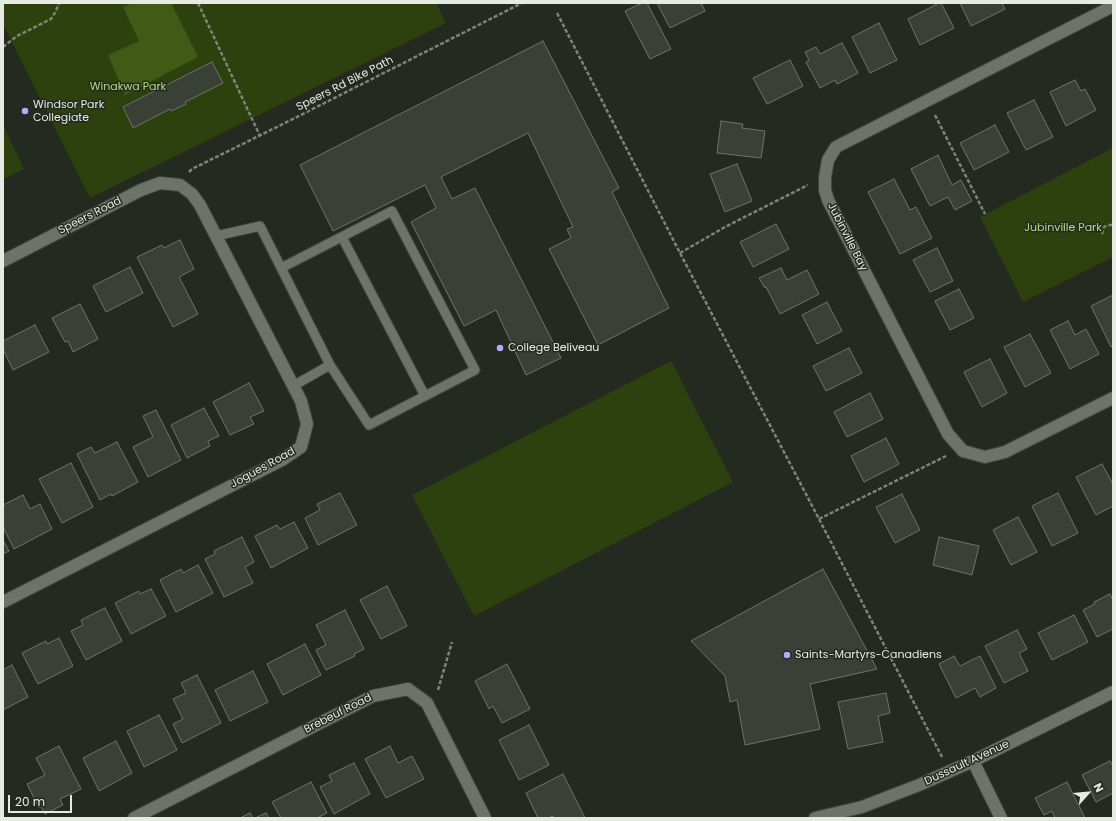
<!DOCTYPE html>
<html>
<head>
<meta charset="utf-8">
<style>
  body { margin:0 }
  #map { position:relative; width:1116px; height:821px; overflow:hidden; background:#252a20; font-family:Poppins,sans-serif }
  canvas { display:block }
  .frame { position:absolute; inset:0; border:4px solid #e6eae3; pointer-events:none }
  .north { position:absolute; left:1068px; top:773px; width:40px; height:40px; -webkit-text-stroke:3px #252a20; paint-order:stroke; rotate:63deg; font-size:11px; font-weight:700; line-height:16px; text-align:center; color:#e6eae3 }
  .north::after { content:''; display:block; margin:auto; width:14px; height:18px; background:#e6eae3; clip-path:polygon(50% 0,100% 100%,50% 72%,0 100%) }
  .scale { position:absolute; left:8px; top:795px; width:64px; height:18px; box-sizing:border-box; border:2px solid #e6eae3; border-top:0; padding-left:5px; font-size:12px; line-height:14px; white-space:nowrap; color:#e6eae3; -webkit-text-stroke:3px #252a20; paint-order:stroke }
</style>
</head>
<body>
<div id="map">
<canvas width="1116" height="821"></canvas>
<div class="frame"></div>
<div class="north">N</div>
<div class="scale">20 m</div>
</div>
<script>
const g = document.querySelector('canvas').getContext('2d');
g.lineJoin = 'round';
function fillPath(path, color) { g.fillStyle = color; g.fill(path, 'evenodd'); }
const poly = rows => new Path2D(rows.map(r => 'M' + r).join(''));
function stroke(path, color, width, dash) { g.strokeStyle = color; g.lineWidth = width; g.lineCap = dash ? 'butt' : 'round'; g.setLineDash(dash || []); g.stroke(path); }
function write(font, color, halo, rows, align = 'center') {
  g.font = font + ' Poppins,sans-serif'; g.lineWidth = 3; g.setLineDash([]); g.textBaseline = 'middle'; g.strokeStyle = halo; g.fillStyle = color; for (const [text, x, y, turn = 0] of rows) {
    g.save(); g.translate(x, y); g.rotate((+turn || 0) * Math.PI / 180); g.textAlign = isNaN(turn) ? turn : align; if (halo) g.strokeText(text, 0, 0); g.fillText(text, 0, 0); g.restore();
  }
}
fillPath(poly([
  [3,3,436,3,446,23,90,198,3,24],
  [3,125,24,169,3,179],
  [1113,148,1113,257,1023,302,980,217],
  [671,361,733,482,474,616,412,495]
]), '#2c410d');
fillPath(poly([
  [133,3,171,3,198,57,125,95,108,55,139,41,123,7]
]), '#3f5b16');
const building = poly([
  [642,3,647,3,671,49,650,59,625,11,642,3],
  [657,3,701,3,705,11,670,28,657,3],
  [939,3,941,3,954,28,920,45,908,19,939,3],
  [960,3,1002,3,1005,9,971,26,960,3],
  [879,23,897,60,870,73,852,37,879,23],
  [543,41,619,188,612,192,669,308,598,345,549,249,571,238,567,229,573,227,528,133,441,177,452,199,475,188,561,358,526,375,496,310,464,326,411,222,436,208,425,185,333,231,300,165,543,41],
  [842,43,858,73,837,84,835,80,820,88,806,62,809,60,805,52,816,47,820,54,842,43],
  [790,60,803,86,767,104,753,78,790,60],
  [212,62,223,83,185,102,186,104,171,111,170,109,133,128,123,107,212,62],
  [1075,80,1081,91,1085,89,1096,110,1066,126,1050,92,1075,80],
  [1034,100,1053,137,1026,150,1007,113,1034,100],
  [721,121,743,124,742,128,765,131,761,158,717,153,721,121],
  [995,125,1009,152,974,170,960,143,995,125],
  [938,155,952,185,961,180,972,201,955,210,948,197,930,206,911,169,938,155],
  [737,164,752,201,725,212,710,174,737,164],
  [894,179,910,210,916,207,932,238,900,254,868,192,894,179],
  [776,224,789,249,753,267,740,242,776,224],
  [180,240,194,269,179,277,198,314,173,327,137,257,162,245,164,248,180,240],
  [937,248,953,281,930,292,913,260,937,248],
  [130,267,143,293,106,312,93,286,130,267],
  [781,268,787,280,807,270,819,294,780,314,766,287,765,288,759,278,781,268],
  [959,289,974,318,950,330,935,301,959,289],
  [1113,295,1113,346,1111,347,1091,306,1113,295],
  [827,302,842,331,817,344,802,315,827,302],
  [80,304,98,339,73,352,68,341,65,342,52,318,80,304],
  [1068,321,1075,335,1086,329,1099,354,1070,369,1050,330,1068,321],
  [35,325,49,352,13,370,3,349,3,341,35,325],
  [1030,334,1051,373,1025,387,1004,347,1030,334],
  [849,348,862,373,826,391,813,366,849,348],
  [990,359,1007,393,982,407,964,372,990,359],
  [249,383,264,411,250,417,254,424,230,435,213,402,249,383],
  [870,393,883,419,847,437,834,412,870,393],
  [204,408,219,436,208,441,210,446,187,458,171,425,204,408],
  [156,410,181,460,148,477,133,447,153,437,143,416,156,410],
  [886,438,899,464,864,482,851,456,886,438],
  [117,442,138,482,112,496,111,494,100,500,77,454,91,447,95,453,117,442],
  [71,463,93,507,62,523,39,479,71,463],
  [1102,464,1113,484,1113,506,1096,515,1076,477,1102,464],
  [340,493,357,525,318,545,305,518,320,510,317,504,340,493],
  [1058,493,1078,533,1052,546,1032,506,1058,493],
  [902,494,920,530,895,543,876,507,902,494],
  [23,495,30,509,40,504,52,529,14,549,3,527,3,505,23,495],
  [1018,517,1037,552,1011,565,993,530,1018,517],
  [294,522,308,548,271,568,255,536,277,525,280,529,294,522],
  [242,537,254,562,245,567,253,583,224,597,205,559,215,554,214,551,242,537],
  [939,537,979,546,972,575,933,565,939,537],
  [3,540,9,551,3,554,3,540],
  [198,565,213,593,176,612,160,580,181,569,183,573,198,565],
  [823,569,877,669,810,684,820,729,745,745,737,700,730,702,725,676,691,641,823,569],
  [387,586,407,626,381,639,360,600,387,586],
  [151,589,166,616,131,634,115,603,139,591,140,594,151,589],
  [1110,594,1113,600,1113,629,1097,637,1083,610,1095,604,1094,602,1110,594],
  [105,608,122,641,86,660,71,631,83,625,81,620,105,608],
  [345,610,364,649,354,654,355,656,326,670,316,650,326,645,316,625,345,610],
  [1074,615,1088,642,1052,660,1038,633,1074,615],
  [1017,630,1027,649,1019,653,1028,671,1004,683,985,646,1017,630],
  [59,638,73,666,38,684,22,653,46,641,47,644,59,638],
  [305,644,321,675,283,695,267,664,305,644],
  [954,656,960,666,980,656,996,688,980,697,975,688,956,698,939,664,954,656],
  [507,664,530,709,502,723,493,706,489,709,475,681,507,664],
  [12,665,28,697,3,710,3,670,12,665],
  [253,671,268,702,230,721,215,690,253,671],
  [197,675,221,723,182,743,173,724,183,719,173,699,186,693,181,683,197,675],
  [886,693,890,713,878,716,883,742,848,749,838,702,886,693],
  [159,715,177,750,144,767,127,731,159,715],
  [529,725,549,765,519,780,499,740,529,725],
  [116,741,132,773,99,791,83,758,116,741],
  [59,746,81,789,60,799,63,805,45,814,41,807,39,808,27,784,45,775,36,758,59,746],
  [390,746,398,763,412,756,424,779,386,798,365,759,390,746],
  [1110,761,1113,766,1113,793,1096,802,1082,775,1110,761],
  [354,763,370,794,334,814,320,787,332,781,329,775,354,763],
  [563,774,585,818,554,818,553,816,548,818,538,818,526,793,563,774],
  [311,782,327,813,317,818,281,818,272,802,311,782],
  [1067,782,1085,818,1055,818,1052,811,1044,815,1035,798,1067,782],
  [250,813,253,818,240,818,250,813],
  [266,813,269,818,255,818,266,813]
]);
fillPath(building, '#3a4035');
stroke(building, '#6e7468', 1);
const lane = poly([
  [216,236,260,226,330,365,293,386],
  [342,237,425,396],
  [281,268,392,211,475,370,369,425,330,365]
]);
const street = poly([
  [1113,6,836,147,828,160,825,177,825,190,828,200,948,434,963,451,985,457,1005,452,1113,398],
  [3,261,141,190,160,183,180,185,192,194,200,205,301,401,307,424,301,447,282,460,3,602],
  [973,761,1001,818],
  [134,818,373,696,408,689,427,703,485,818],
  [815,818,862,807,919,785,973,761,1113,692]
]);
stroke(lane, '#42463d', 11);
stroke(street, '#42463d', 14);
stroke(poly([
  [198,3,260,136],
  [557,13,680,253,819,519,942,757],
  [3,47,17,36,51,19,56,11,59,3],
  [935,115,985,214],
  [189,172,192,169,283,124,522,3],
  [1102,234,1104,227,1108,225,1113,225],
  [680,253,725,227,808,185],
  [819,519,946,456],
  [438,690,452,642]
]), '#7f837b', 2.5, [4, 2]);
stroke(lane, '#6d7367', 9);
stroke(street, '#6d7367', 12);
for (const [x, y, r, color] of [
  [25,111,4,"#a8b0fc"],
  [500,348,4,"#a8b0fc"],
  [787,655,4,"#a8b0fc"]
]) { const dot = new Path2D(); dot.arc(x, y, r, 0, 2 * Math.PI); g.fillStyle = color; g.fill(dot); stroke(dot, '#252a20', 1.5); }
write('11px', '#e6eae3', '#252a20', [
  ["Speers Rd Bike Path",345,84,-27],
  ["Speers Road",90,216,-27],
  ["Jubinville Bay",847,237,63],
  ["Jogues Road",263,468,-29],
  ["Brebeuf Road",338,714,-27],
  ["Dussault Avenue",967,763,-25]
]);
write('11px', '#b2dd7f', '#252a20', [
  ["Winakwa Park",128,87],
  ["Jubinville Park",1063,228]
]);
write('11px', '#e6eae3', '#252a20', [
  ["Windsor Park",33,105],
  ["Collegiate",33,118],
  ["College Beliveau",508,348],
  ["Saints-Martyrs-Canadiens",795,655]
], 'left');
</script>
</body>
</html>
